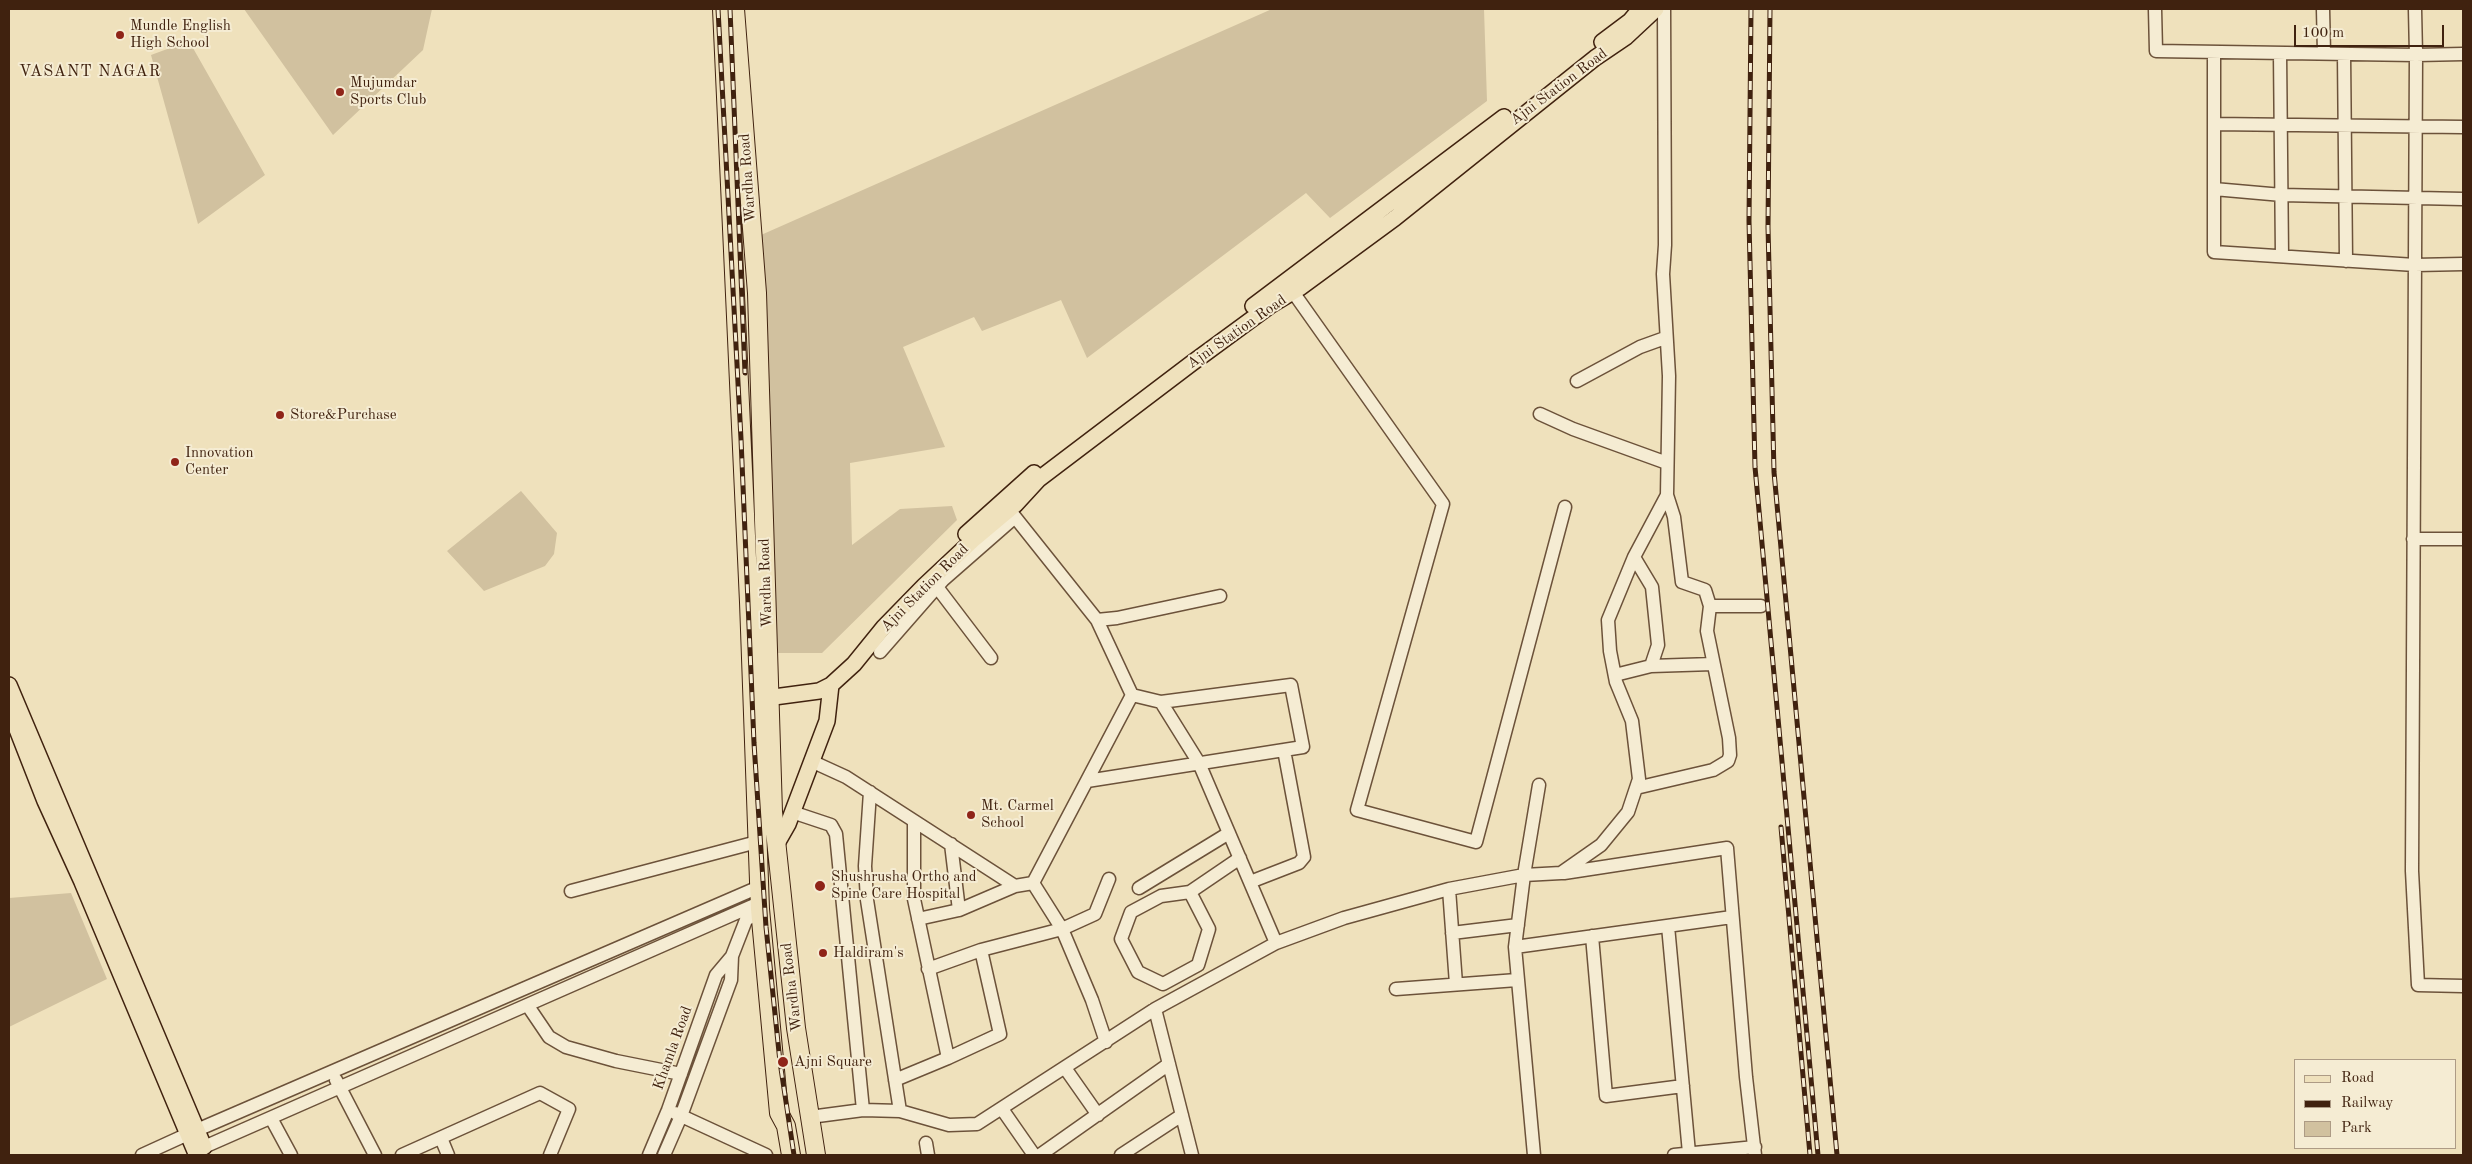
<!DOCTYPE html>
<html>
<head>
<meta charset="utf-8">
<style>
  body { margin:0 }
  #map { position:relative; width:2472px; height:1164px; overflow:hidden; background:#efe1bc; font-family:"Old Standard TT",serif }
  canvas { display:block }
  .frame { position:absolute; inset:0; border:10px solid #40220f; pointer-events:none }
  .legend { position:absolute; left:2294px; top:1059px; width:162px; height:90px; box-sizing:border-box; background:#f5ecd3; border:1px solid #ad9b85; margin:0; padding:6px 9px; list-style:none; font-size:15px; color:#40220f }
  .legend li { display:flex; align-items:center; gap:10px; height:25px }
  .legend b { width:25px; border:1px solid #ad9b85 }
  .scale { position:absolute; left:2294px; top:25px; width:150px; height:22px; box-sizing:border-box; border:2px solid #40220f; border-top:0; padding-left:6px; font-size:15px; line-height:18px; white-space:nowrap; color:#40220f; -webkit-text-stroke:4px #f5ecd3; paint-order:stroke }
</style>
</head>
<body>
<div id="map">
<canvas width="2472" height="1164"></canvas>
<div class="frame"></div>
<ul class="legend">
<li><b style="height:6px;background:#efe1bc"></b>Road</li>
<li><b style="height:6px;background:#40220f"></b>Railway</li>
<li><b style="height:14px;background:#d1c19f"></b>Park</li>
</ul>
<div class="scale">100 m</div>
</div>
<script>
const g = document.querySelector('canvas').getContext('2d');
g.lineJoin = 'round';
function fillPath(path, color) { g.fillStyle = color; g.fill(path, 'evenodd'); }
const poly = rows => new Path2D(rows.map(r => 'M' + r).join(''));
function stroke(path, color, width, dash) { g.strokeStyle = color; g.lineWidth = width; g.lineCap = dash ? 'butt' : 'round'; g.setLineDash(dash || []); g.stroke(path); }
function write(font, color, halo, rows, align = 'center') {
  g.font = font + ' "Old Standard TT",serif'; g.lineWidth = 4; g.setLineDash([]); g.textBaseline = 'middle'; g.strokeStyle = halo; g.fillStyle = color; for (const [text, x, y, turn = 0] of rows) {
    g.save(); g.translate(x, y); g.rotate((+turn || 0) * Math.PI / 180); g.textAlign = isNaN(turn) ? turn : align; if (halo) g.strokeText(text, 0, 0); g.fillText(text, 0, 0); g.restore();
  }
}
fillPath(poly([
  [244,9,432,9,423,50,333,135],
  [1272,9,1484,9,1487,101,1330,218,1306,193,1087,358,1061,300,982,331,974,317,903,347,945,447,850,463,852,545,900,509,952,506,957,520,822,653,774,653,761,235],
  [189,41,265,175,198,224,151,55],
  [521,491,557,533,554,554,545,566,484,591,447,551],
  [71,893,107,979,9,1027,9,898]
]), '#d1c19f');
const minor = poly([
  [2155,9,2156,51,2416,55,2415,9],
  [2323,9,2324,53],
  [2214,52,2214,252,2415,265,2463,264],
  [2280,53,2282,256],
  [2344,54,2346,261],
  [2463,54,2416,55,2412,871,2418,985,2463,986],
  [2214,124,2463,127],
  [2214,189,2282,195,2463,199],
  [1293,292,1443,504,1357,810,1476,842,1565,507],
  [1577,381,1640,347,1665,338],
  [1540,414,1573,429,1667,463],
  [1667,495,1674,517,1682,582,1705,590,1710,606,1761,606],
  [1003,502,1097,620,1132,695],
  [2413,539,2463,539],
  [937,587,991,658],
  [1097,620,1117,618,1220,596],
  [880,652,943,580,1015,517],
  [1651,666,1713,664],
  [1615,675,1651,666,1658,645,1652,587,1634,557],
  [1161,702,1199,763,1276,943],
  [811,761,846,777,1015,886,1033,883,1062,929,1095,914,1109,879],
  [1087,781,1303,747,1291,685,1161,702,1132,695],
  [1636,788,1713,770,1728,761,1730,755,1729,738,1707,631,1710,606],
  [870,792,865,866,867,900,900,1111,949,1125,977,1124,1155,1009,1276,943,1344,918,1449,889,1524,875,1561,873,1601,845,1628,812,1639,779,1632,721,1616,682,1610,651,1608,620,1634,557,1667,495,1669,376,1663,274,1665,245,1664,9],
  [792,812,831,825,836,834,863,1110,900,1111],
  [951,844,959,910],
  [1564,873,1727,848,1746,1077,1755,1155],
  [1250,882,1299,863,1304,857,1284,750],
  [1033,883,1132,695],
  [1139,888,1229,833],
  [1449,889,1456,984],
  [571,891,757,842],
  [1190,892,1209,929,1198,965,1163,984,1138,972,1121,939,1131,912,1161,896,1190,892,1240,858],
  [918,919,959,910,1015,886],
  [1668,926,1689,1153],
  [1452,933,1518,925],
  [1592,936,1606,1096,1683,1086],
  [1515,947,1732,917],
  [928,969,981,950,1062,929,1092,1000,1106,1042],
  [1396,989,1517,980],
  [528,1006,549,1037,566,1047,616,1061,681,1074],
  [1155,1009,1192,1155],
  [948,1058,1000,1034,981,950],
  [1065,1068,1098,1115],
  [336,1080,375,1155],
  [895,1080,948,1058,914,899,914,821],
  [1002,1109,1034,1155],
  [675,1113,766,1155],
  [810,1117,863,1110],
  [271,1118,291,1155],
  [197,1130,759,887],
  [441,1138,448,1155],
  [926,1143,928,1155],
  [204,1147,759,903],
  [142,1155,188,1134],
  [402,1155,540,1093,569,1109,550,1155],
  [649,1155,668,1110,716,975,732,956],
  [664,1155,681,1116,731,980,732,956,746,920,760,911],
  [1040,1155,1169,1064],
  [1121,1155,1182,1115],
  [1534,1155,1515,947,1524,875,1539,785],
  [1674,1155,1755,1147]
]);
const major = poly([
  [1602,42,1630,21,1640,9],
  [1253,306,1504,117],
  [966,534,1034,473],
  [9,685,204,1147,195,1151,82,882,45,801,9,709],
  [759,699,819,691,831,685,854,664,884,627,924,586,973,540,1016,504,1039,479,1192,363,1271,305,1301,287,1395,218,1595,58,1626,37,1656,9],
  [776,845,788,824,827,721,831,685]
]);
const highway = poly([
  [722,9,749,602,760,909,779,1113,786,1126,791,1155],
  [735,9,757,293,773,812,796,1028,816,1155]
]);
stroke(minor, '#6c523a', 15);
stroke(major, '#40220f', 18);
stroke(highway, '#40220f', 20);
stroke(minor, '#f5ecd3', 12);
stroke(major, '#efe1bc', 15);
stroke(highway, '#efe1bc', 18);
const rail = poly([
  [718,9,741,439,754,743,766,927,780,1062,794,1155],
  [730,9,745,373],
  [1751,9,1749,221,1755,467,1818,1155],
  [1770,9,1768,227,1774,472,1837,1155],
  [1781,827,1810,1155]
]);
stroke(rail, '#40220f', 5);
stroke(rail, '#f5ecd3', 3, [9]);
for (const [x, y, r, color] of [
  [120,35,5,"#8f2418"],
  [340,92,5,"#8f2418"],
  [280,415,5,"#8f2418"],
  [175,462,5,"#8f2418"],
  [971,815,5,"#8f2418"],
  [820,886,6,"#8f2418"],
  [823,953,5,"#8f2418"],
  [783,1062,6,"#8f2418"]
]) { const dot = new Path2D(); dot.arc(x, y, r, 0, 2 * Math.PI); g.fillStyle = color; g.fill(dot); stroke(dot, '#f5ecd3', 2); }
write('15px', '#40220f', '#f5ecd3', [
  ["Mundle English",130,26],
  ["High School",130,43],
  ["Mujumdar",350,83],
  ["Sports Club",350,100],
  ["Store&Purchase",290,415],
  ["Innovation",185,453],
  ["Center",185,470],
  ["Mt. Carmel",981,806],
  ["School",981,823],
  ["Shushrusha Ortho and",831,877],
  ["Spine Care Hospital",831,894],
  ["Haldiram's",833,953],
  ["Ajni Square",794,1062]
], 'left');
write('15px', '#40220f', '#f5ecd3', [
  ["Ajni Station Road",1559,87,-37],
  ["Wardha Road",748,178,-94],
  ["Ajni Station Road",1237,332,-35],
  ["Wardha Road",766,583,-92],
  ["Ajni Station Road",925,588,-45],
  ["Wardha Road",792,987,-97],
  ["Khamla Road",673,1048,-70]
]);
g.letterSpacing = '1px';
write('16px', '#40220f', '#f5ecd3', [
  ["VASANT NAGAR",90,72]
]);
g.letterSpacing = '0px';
</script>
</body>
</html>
